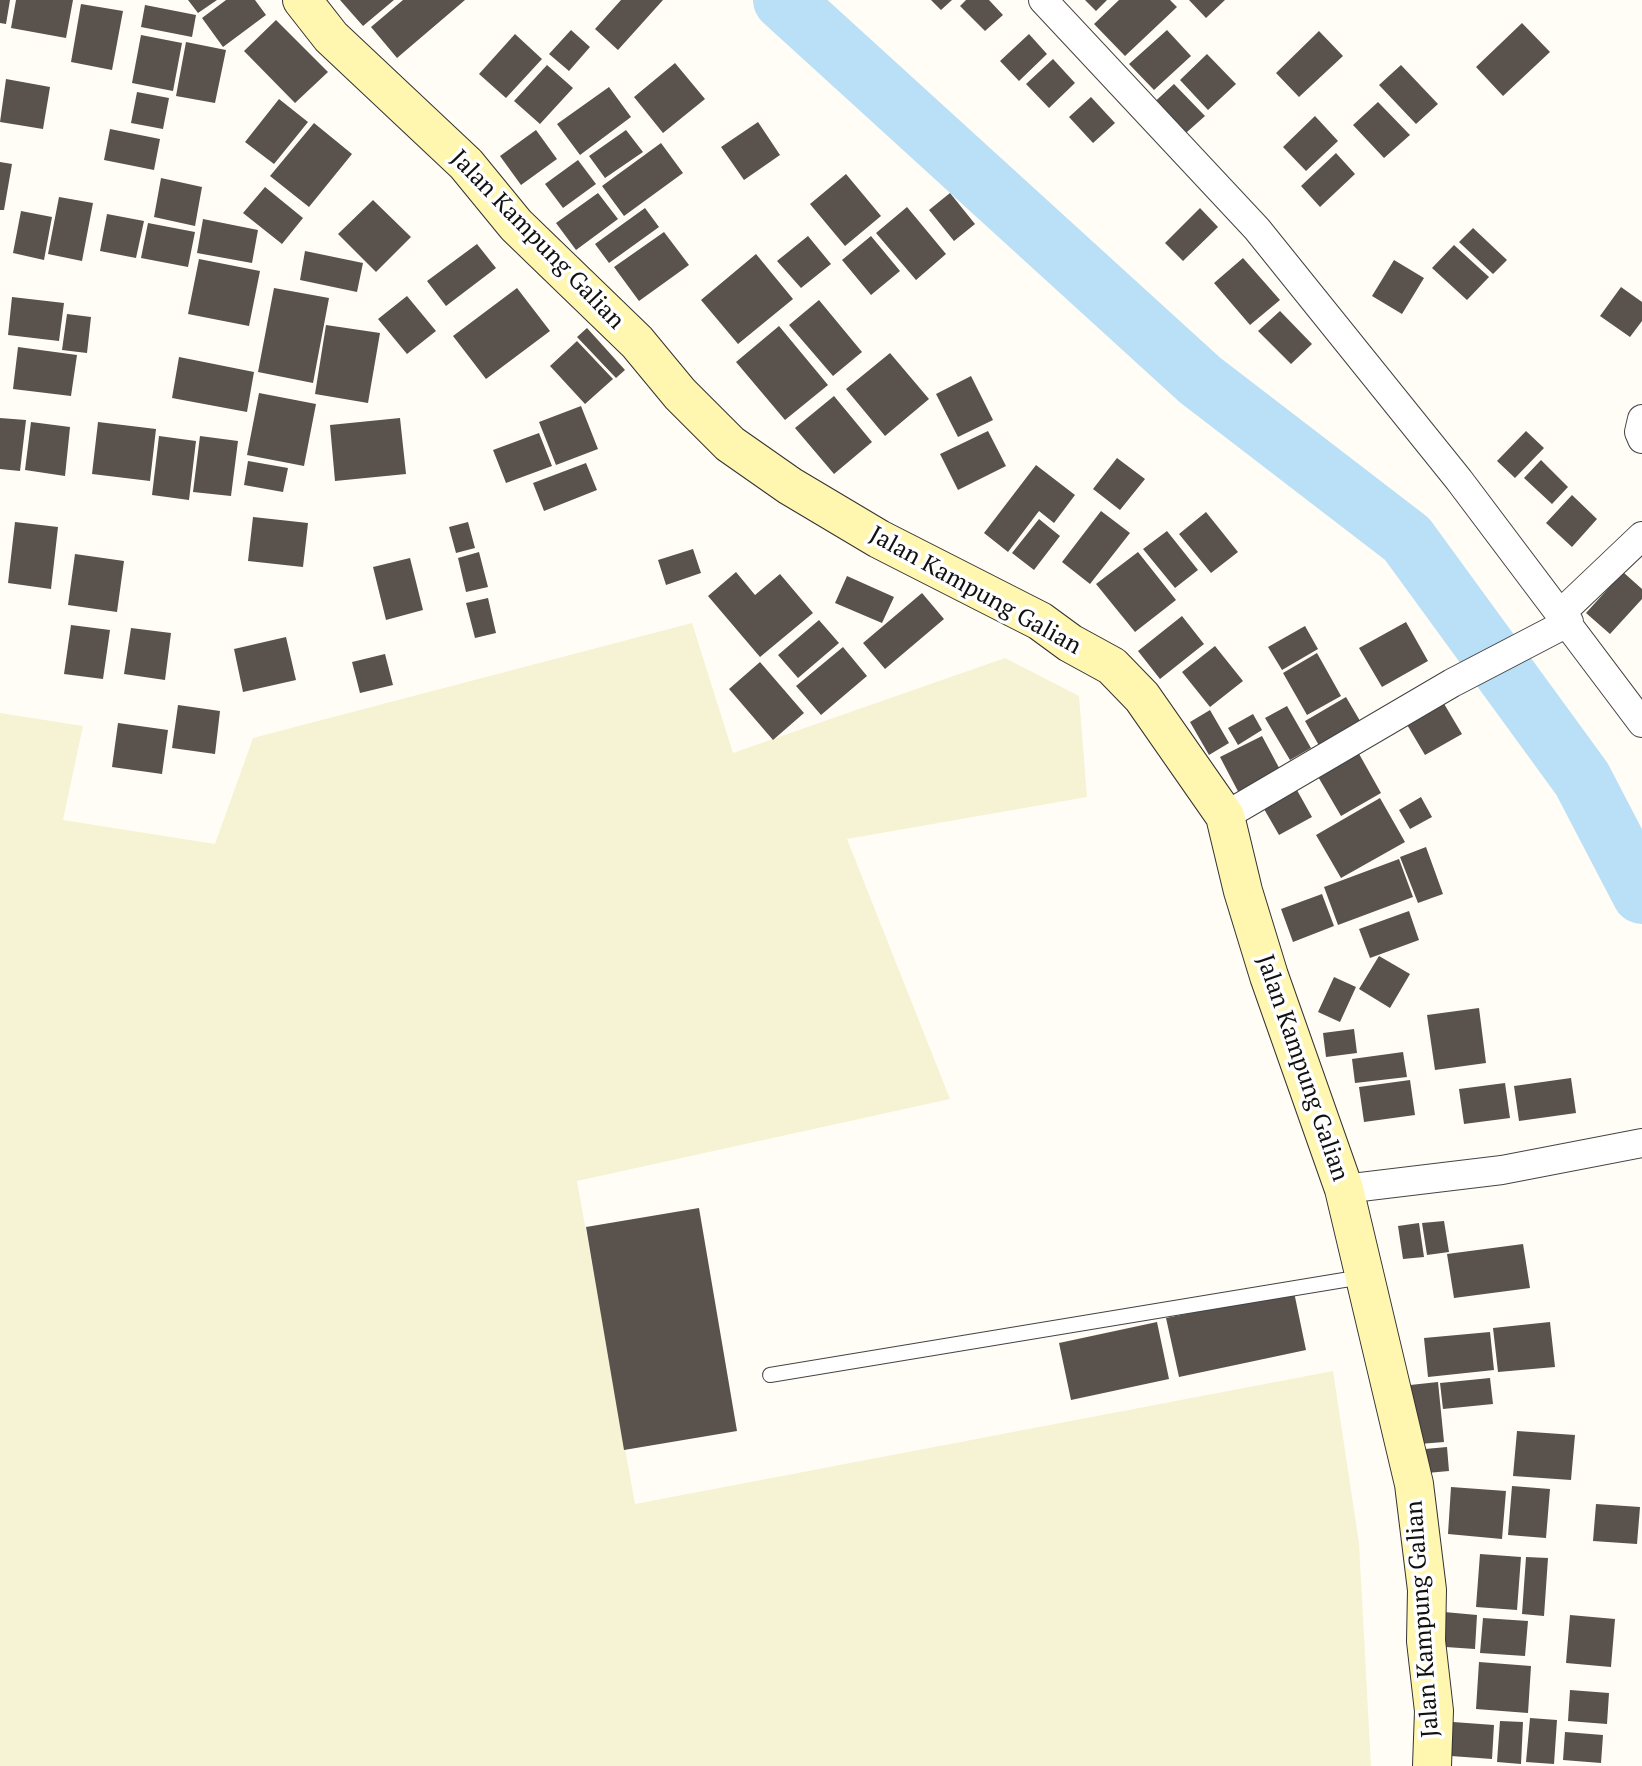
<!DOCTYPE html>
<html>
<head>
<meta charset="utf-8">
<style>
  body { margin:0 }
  canvas { display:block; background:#fffdf5 }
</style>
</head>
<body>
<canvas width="1642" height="1766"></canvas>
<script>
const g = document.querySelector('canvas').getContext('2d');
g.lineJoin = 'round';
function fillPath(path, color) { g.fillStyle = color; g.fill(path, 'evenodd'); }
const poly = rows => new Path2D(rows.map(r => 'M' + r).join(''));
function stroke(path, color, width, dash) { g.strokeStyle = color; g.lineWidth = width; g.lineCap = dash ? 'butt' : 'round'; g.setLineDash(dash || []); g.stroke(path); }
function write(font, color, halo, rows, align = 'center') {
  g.font = font + ' "PT Serif",serif'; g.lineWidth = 7; g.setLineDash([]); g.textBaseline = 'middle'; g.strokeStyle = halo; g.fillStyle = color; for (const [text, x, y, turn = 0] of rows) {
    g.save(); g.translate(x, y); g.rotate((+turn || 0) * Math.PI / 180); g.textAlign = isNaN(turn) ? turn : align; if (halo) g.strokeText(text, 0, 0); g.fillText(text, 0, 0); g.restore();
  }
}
fillPath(poly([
  [692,623,733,753,1005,658,1079,696,1087,797,847,839,950,1099,577,1181,635,1504,1333,1371,1359,1543,1371,1766,0,1766,0,713,83,726,63,820,215,844,253,738]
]), '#f6f3d4');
stroke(poly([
  [783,0,1200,380,1407,539,1582,779,1642,894]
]), '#b9e0f7', 60);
fillPath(poly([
  [0,0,10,0,6,24,0,23],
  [16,0,73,0,66,38,11,28],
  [188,0,217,0,198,13],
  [226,0,255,0,266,15,223,47,202,18],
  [340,0,394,0,363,26],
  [403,0,465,0,397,58,371,27],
  [621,0,663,0,618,50,595,29],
  [931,0,952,0,941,10],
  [966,0,989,0,1003,15,985,31,960,6],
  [1085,0,1107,0,1096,11],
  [1119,0,1170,0,1177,7,1125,56,1094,24],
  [1189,0,1225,0,1206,18],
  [81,4,123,11,112,70,71,62],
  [145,5,196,15,192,37,141,27],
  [276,20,328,72,295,103,244,51],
  [1522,23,1550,52,1503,96,1476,67],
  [571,30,590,47,569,71,549,54],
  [1167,30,1191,56,1154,90,1129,64],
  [1319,31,1343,56,1299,97,1276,73],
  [515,34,542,59,506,98,479,74],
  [1029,34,1047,54,1019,81,1000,61],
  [141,35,182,43,173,91,132,83],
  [186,42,226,50,215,103,176,96],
  [1207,54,1236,84,1208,110,1180,80],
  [1053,59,1075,83,1049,108,1026,84],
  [675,63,705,99,663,133,634,97],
  [547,65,573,88,540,124,514,101],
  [1401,65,1438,104,1416,124,1379,85],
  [6,79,50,87,43,129,0,122],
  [1174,84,1205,116,1178,140,1148,108],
  [609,87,631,117,580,155,557,124],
  [137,92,169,98,163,129,131,123],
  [1091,97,1115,123,1093,143,1069,117],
  [279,99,308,122,274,164,245,142],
  [1378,102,1410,135,1384,158,1353,125],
  [1315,116,1338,141,1306,171,1283,147],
  [758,122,780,155,744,180,721,147],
  [314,123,352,154,309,207,270,176],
  [110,129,160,139,154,170,104,160],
  [536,130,557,159,521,185,500,156],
  [626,130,643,152,605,178,589,156],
  [661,143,683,173,624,216,602,186],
  [1336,153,1355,174,1320,207,1301,186],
  [578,160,596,184,563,208,545,184],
  [0,162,12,164,4,210,0,210],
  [846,174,881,216,845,246,810,204],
  [161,178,202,187,195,226,154,217],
  [265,187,303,218,282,244,243,213],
  [598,193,618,219,576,250,556,223],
  [950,193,975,224,954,241,929,210],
  [59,197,93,203,82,261,48,254],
  [373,200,411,237,376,272,338,234],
  [907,207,946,254,916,280,876,233],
  [645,208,659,227,609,263,595,244],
  [1200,208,1218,227,1183,261,1165,243],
  [21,211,52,217,44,260,13,253],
  [107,214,144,221,136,258,100,251],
  [203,219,258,230,252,263,197,253],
  [148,223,195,232,188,267,141,258],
  [1473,228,1507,260,1493,274,1459,242],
  [664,232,689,265,639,301,614,267],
  [808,236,831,264,801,288,777,261],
  [871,236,900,271,871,295,842,260],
  [477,244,496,268,446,306,427,281],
  [1454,245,1489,277,1467,300,1432,268],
  [305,251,363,263,357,292,300,280],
  [756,254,793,299,738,344,701,300],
  [1243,258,1280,300,1250,325,1214,283],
  [199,259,260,271,249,326,188,314],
  [1394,260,1424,278,1402,314,1372,296],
  [1621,287,1642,302,1642,321,1630,337,1600,316],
  [274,288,329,298,313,383,258,372],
  [517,288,550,331,486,379,453,336],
  [407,296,436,331,407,354,378,319],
  [12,297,64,303,59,341,8,335],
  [819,300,862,352,833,376,789,325],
  [1280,311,1312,344,1291,364,1258,331],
  [67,314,91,317,87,353,62,350],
  [326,325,380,333,368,403,315,394],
  [779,326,828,385,785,420,736,362],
  [587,328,625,370,616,378,577,337],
  [577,341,613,379,585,404,550,366],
  [18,347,77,355,71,396,13,389],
  [890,353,929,399,885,436,846,389],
  [179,357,254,372,247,412,172,398],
  [971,376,993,420,958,437,936,394],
  [259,393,316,404,304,466,247,455],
  [834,396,872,442,834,474,795,428],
  [581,406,598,449,556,465,539,422],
  [0,418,26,420,20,471,0,469],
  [400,418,406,474,335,481,330,425],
  [31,422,70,427,65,476,25,470],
  [98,422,156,429,150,481,92,474],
  [988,431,1006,466,958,490,940,454],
  [1526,431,1544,448,1515,478,1497,461],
  [539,433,552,466,506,483,493,450],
  [159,436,196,441,189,500,152,495],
  [200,436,238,441,231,496,193,492],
  [1117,458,1145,479,1120,510,1093,489],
  [1541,460,1568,487,1552,504,1524,478],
  [248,461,288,468,283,492,244,485],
  [586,463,597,490,544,511,533,483],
  [1036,465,1075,495,1054,523,1039,511,1008,552,984,533],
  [1572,495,1597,519,1572,547,1546,523],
  [1101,511,1130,533,1090,584,1062,562],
  [1206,512,1238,552,1211,573,1179,534],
  [253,517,308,523,303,567,248,561],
  [1039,519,1060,536,1034,570,1012,553],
  [15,522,58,527,51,589,8,583],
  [468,522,475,548,456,553,449,527],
  [1167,531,1198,570,1175,588,1143,549],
  [693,549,701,573,666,585,658,560],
  [479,552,488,587,466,592,458,558],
  [1138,552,1176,600,1135,632,1096,584],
  [75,554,124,561,117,612,68,605],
  [410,558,423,610,386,620,373,567],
  [736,572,755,595,780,574,813,613,760,657,708,596],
  [1623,572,1642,589,1642,599,1610,634,1586,613],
  [847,576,894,597,882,623,835,603],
  [922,593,944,619,885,669,863,643],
  [488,598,496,633,475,638,466,603],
  [1182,616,1204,644,1160,679,1138,651],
  [819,620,839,643,798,678,778,655],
  [1406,622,1428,661,1382,687,1359,648],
  [71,625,110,630,103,679,64,674],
  [1305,626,1318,649,1282,670,1268,647],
  [131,628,171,633,165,680,124,674],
  [286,637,296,680,243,692,234,649],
  [1215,646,1243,681,1210,707,1182,672],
  [843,647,867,676,821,715,796,686],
  [1317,653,1341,696,1307,715,1283,673],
  [385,654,393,685,360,693,352,662],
  [760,662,804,713,773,740,729,689],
  [1346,697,1363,726,1321,749,1305,721],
  [1440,697,1462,734,1425,755,1403,718],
  [178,705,220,711,215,754,172,748],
  [1287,706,1311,748,1290,760,1265,718],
  [1210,710,1229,743,1209,755,1190,722],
  [1253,714,1262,730,1238,745,1228,728],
  [118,723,168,730,162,774,112,767],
  [1262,736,1284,777,1242,799,1220,757],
  [1358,752,1381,793,1341,816,1317,775],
  [1293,783,1312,817,1279,835,1260,802],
  [1421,797,1432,817,1410,829,1399,810],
  [1380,798,1405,842,1341,878,1316,835],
  [1426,847,1443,894,1418,903,1400,857],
  [1399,859,1413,897,1338,925,1324,887],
  [1322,894,1334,926,1293,942,1281,909],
  [1409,911,1419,940,1370,958,1359,929],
  [1379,956,1410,974,1390,1008,1359,989],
  [1334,977,1356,987,1340,1022,1318,1012],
  [1479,1008,1486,1063,1435,1070,1427,1015],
  [1354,1029,1357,1053,1326,1057,1323,1033],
  [1403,1052,1407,1077,1355,1083,1352,1059],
  [1571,1078,1576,1113,1519,1121,1514,1086],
  [1410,1080,1415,1115,1364,1122,1359,1087],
  [1505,1083,1510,1118,1464,1124,1459,1089],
  [699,1208,737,1431,624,1450,586,1227],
  [1444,1221,1449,1252,1427,1255,1422,1223],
  [1419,1223,1424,1257,1403,1259,1398,1226],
  [1523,1244,1530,1288,1454,1298,1447,1254],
  [1294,1292,1306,1350,1179,1377,1166,1318],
  [1157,1322,1169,1379,1071,1400,1059,1343],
  [1550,1322,1555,1367,1498,1372,1493,1328],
  [1490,1332,1494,1370,1428,1377,1424,1338],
  [1490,1378,1493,1404,1443,1409,1440,1383],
  [1438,1382,1444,1442,1407,1445,1401,1386],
  [1517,1431,1575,1435,1571,1480,1513,1476],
  [1447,1447,1449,1471,1416,1474,1414,1450],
  [1512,1486,1550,1489,1546,1538,1508,1535],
  [1451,1487,1506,1491,1502,1539,1448,1534],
  [1596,1504,1640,1507,1637,1544,1593,1541],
  [1480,1554,1521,1557,1517,1610,1476,1607],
  [1526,1557,1548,1558,1544,1616,1522,1614],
  [1433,1611,1477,1615,1475,1649,1431,1646],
  [1570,1615,1615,1619,1611,1667,1566,1663],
  [1483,1618,1528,1621,1525,1656,1480,1653],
  [1479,1662,1531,1666,1528,1713,1476,1709],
  [1570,1690,1609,1693,1607,1724,1568,1721],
  [1530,1718,1557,1720,1554,1764,1526,1762],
  [1500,1721,1523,1722,1521,1764,1497,1762],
  [1453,1722,1494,1725,1492,1759,1451,1756],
  [1565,1732,1603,1735,1601,1763,1563,1760]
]), '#5a524d');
const lane = poly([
  [770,1375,1362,1277]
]);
const street = poly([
  [1043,0,1257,229,1459,480,1642,723],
  [1642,419,1639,432,1642,439],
  [1562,612,1642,536],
  [1225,816,1452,683,1569,622],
  [1344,1189,1502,1170,1642,1143]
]);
const secondary = poly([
  [302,0,331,37,466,164,516,225,637,342,680,394,730,444,790,486,879,539,1040,621,1070,643,1112,666,1142,697,1225,816,1243,891,1269,976,1344,1189,1414,1484,1427,1590,1426,1641,1434,1711,1432,1766]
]);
stroke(lane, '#444', 16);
stroke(street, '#444', 30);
stroke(secondary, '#333', 40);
stroke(lane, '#fff', 14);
stroke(street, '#fff', 28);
stroke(secondary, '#fff6b0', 38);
write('24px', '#111', '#fff', [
  ["Jalan Kampung Galian",537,240,46],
  ["Jalan Kampung Galian",975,591,29],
  ["Jalan Kampung Galian",1302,1068,71],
  ["Jalan Kampung Galian",1423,1619,-94]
]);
</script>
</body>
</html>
